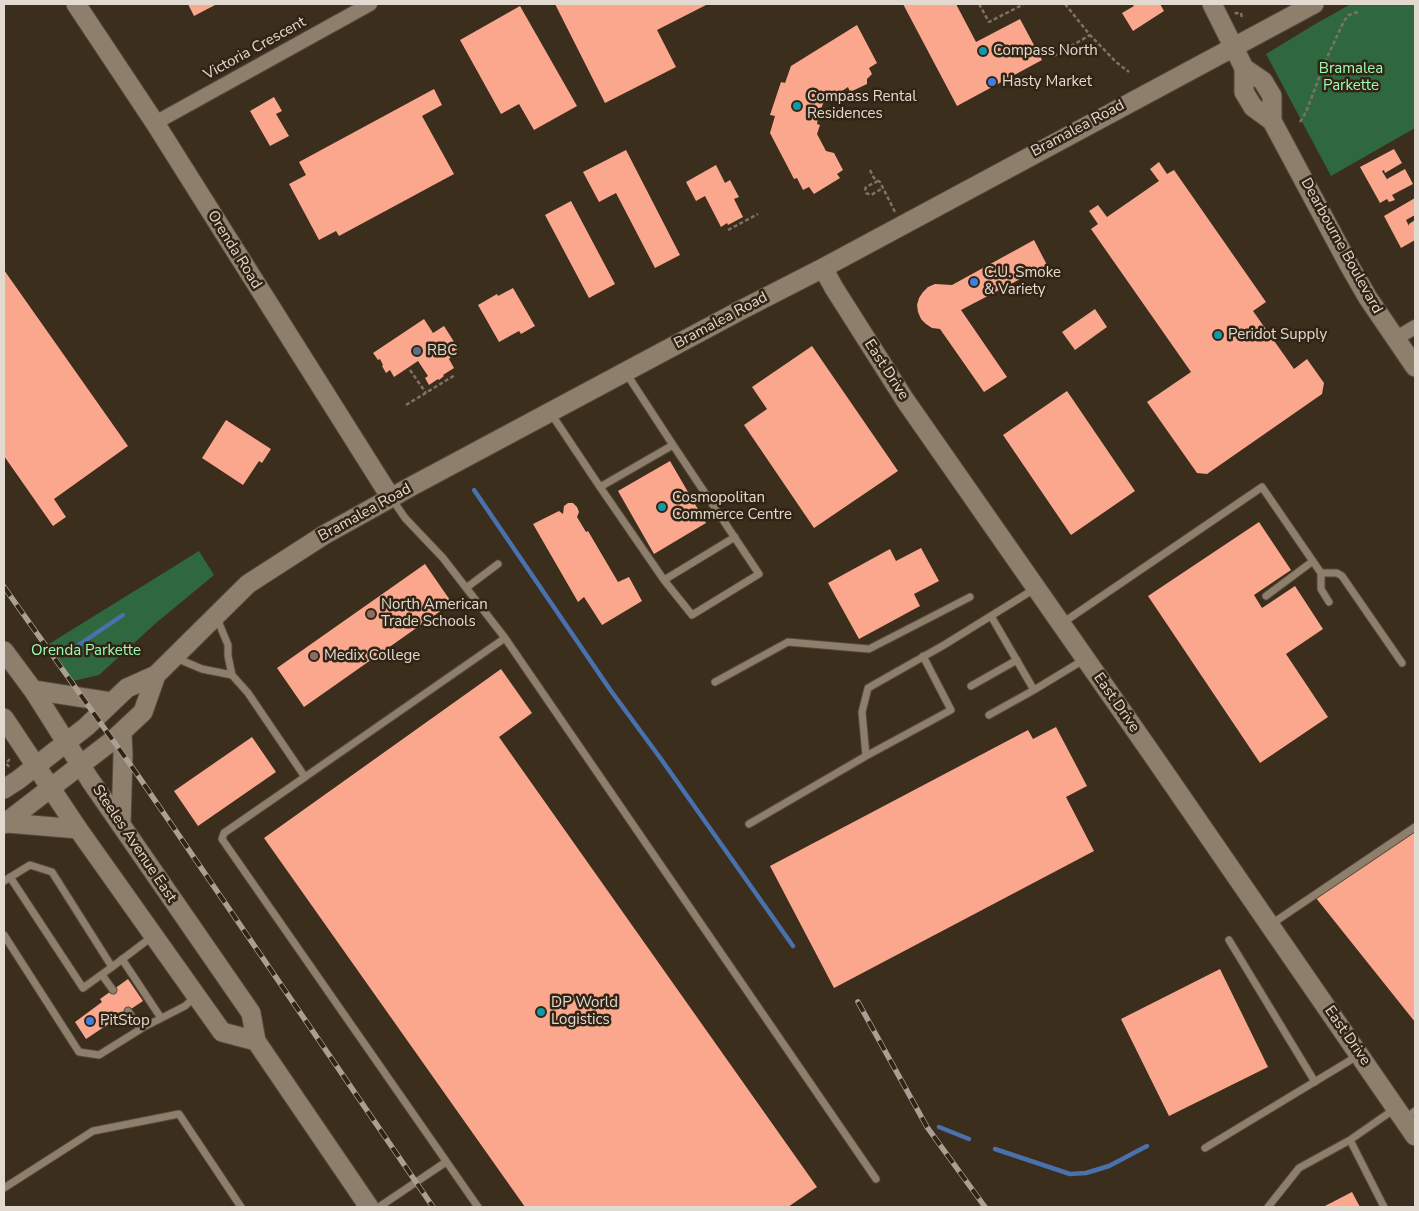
<!DOCTYPE html>
<html>
<head>
<meta charset="utf-8">
<style>
  body { margin:0 }
  #map { position:relative; width:1419px; height:1211px; overflow:hidden; background:#3b2e1d; font-family:"Nunito Sans",sans-serif }
  canvas { display:block }
  .frame { position:absolute; inset:0; border:5px solid #e2dad0; pointer-events:none }
</style>
</head>
<body>
<div id="map">
<canvas width="1419" height="1211"></canvas>
<div class="frame"></div>
</div>
<script>
const g = document.querySelector('canvas').getContext('2d');
g.lineJoin = 'round';
function fillPath(path, color) { g.fillStyle = color; g.fill(path, 'evenodd'); }
const poly = rows => new Path2D(rows.map(r => 'M' + r).join(''));
function stroke(path, color, width, dash) { g.strokeStyle = color; g.lineWidth = width; g.lineCap = dash ? 'butt' : 'round'; g.setLineDash(dash || []); g.stroke(path); }
function write(font, color, halo, rows, align = 'center') {
  g.font = font + ' "Nunito Sans",sans-serif'; g.lineWidth = 5; g.setLineDash([]); g.textBaseline = 'middle'; g.strokeStyle = halo; g.fillStyle = color; for (const [text, x, y, turn = 0] of rows) {
    g.save(); g.translate(x, y); g.rotate((+turn || 0) * Math.PI / 180); g.textAlign = isNaN(turn) ? turn : align; if (halo) g.strokeText(text, 0, 0); g.fillText(text, 0, 0); g.restore();
  }
}
fillPath(poly([
  [1351,4,1415,4,1415,128,1331,176,1266,54,1317,23],
  [199,551,214,575,156,623,99,675,73,681,49,644]
]), '#2f683f');
stroke(poly([
  [474,490,611,691,661,759,793,946],
  [77,646,123,615],
  [939,1127,969,1139],
  [995,1149,1070,1174,1086,1173,1109,1166,1147,1146]
]), '#4971ae', 4.5);
fillPath(poly([
  [188,4,217,4,194,16],
  [555,4,708,4,657,30,676,67,605,103],
  [903,4,956,4,976,42,1020,19,1042,60,957,106],
  [1132,4,1160,4,1164,11,1133,31,1122,13,1134,6],
  [520,6,577,106,534,130,519,104,501,114,460,40],
  [857,25,877,63,869,68,872,74,867,79,867,84,850,92,848,87,839,93,840,97,827,102,826,100,823,103,821,110,823,111,821,118,818,118,817,124,820,125,817,134,826,151,834,153,843,170,837,174,840,178,814,194,809,187,803,190,797,178,794,179,770,133,775,116,770,115,781,82,785,83,791,66],
  [434,89,442,105,422,116,454,174,339,236,336,231,319,240,289,184,306,175,299,162],
  [274,97,282,111,276,114,289,136,270,146,250,111],
  [1394,149,1402,163,1385,173,1384,170,1382,171,1388,181,1387,179,1405,169,1413,184,1392,195,1395,200,1389,202,1387,199,1380,203,1360,167],
  [626,150,680,255,655,268,616,193,599,202,583,172],
  [1159,162,1167,174,1174,170,1266,302,1253,311,1294,369,1307,359,1324,383,1322,394,1207,474,1197,473,1147,402,1191,372,1091,229,1098,224,1089,211,1098,205,1107,217,1159,181,1150,169],
  [716,165,725,183,730,180,739,197,734,199,743,217,728,225,727,223,721,227,705,196,696,201,686,182],
  [1415,198,1415,215,1406,220,1409,226,1409,224,1415,220,1415,240,1401,248,1384,216],
  [571,201,615,284,589,298,545,215],
  [1034,240,1047,265,961,310,1007,377,984,392,940,329,932,328,926,324,921,319,918,312,917,305,919,298,923,292,928,287,935,284,952,285],
  [4,270,128,446,54,499,66,517,53,526,4,456],
  [513,288,535,326,521,334,519,331,499,342,478,305,497,294,498,296],
  [1095,309,1107,327,1075,350,1062,332],
  [424,319,433,333,444,326,458,348,449,359,454,368,443,375,444,376,439,380,438,379,429,385,425,378,428,376,418,361,394,377,390,370,386,373,382,366,383,365,380,359,378,360,373,353],
  [812,346,898,471,814,528,744,425,767,409,752,387],
  [1067,391,1135,491,1071,535,1003,435],
  [226,420,271,449,262,463,259,461,243,485,202,458],
  [670,461,706,523,654,554,618,491],
  [568,503,573,503,577,507,579,512,577,517,586,532,588,531,618,582,629,577,642,601,602,625,584,597,578,602,533,524,559,511,563,514,564,506],
  [1259,522,1291,570,1254,595,1262,608,1295,586,1323,629,1286,654,1328,717,1260,763,1148,596],
  [921,548,939,581,914,594,920,606,859,639,828,583,890,549,896,561],
  [425,564,452,603,304,707,277,668],
  [501,669,532,713,499,737,817,1187,788,1207,525,1207,264,838],
  [1056,727,1087,786,1066,797,1094,851,834,988,770,866,1028,730,1033,739],
  [252,737,276,772,198,826,174,791],
  [1415,830,1415,1022,1316,898],
  [1220,969,1268,1067,1169,1116,1121,1019],
  [128,979,143,1001,86,1039,75,1022,102,1002,100,999],
  [1352,1192,1360,1207,1323,1207]
]), '#fba78e');
const lane = poly([
  [550,412,600,487,673,445,626,373],
  [600,487,664,580,692,615,759,574,673,445],
  [1321,573,1337,573,1342,576,1402,663],
  [664,580,735,537],
  [466,588,498,564],
  [1266,596,1313,561],
  [216,616,228,645,228,656,232,675,248,693,305,777,224,833,222,839,478,1207],
  [991,616,1034,690],
  [1061,624,1262,487,1321,573,1321,589,1329,602],
  [505,638,876,1179],
  [176,658,202,669,232,675],
  [715,682,788,642,869,649,970,597],
  [971,686,1017,660],
  [989,715,1034,690,1085,659],
  [866,756,951,710,923,656],
  [305,777,505,638,443,558,405,518,392,499],
  [749,824,866,756,862,712,868,688,944,645,1036,588],
  [10,877,83,988,112,967],
  [4,881,30,865,52,872,112,967,153,936],
  [1270,925,1415,827],
  [4,935,79,1052,99,1055,144,1027,185,1006,196,996],
  [1229,940,1315,1082],
  [122,959,161,1018],
  [102,975,113,990],
  [128,1011,140,1029],
  [1404,1119,1415,1111],
  [1350,1140,1384,1207],
  [1205,1148,1359,1055],
  [4,1188,93,1131,179,1114,241,1207],
  [379,1207,446,1162],
  [1268,1207,1299,1168,1350,1140,1396,1108]
]);
const street = poly([
  [155,123,370,4],
  [1395,339,1415,327]
]);
const secondary = poly([
  [76,4,155,123,391,498],
  [1212,4,1244,68,1244,92,1253,107,1272,121],
  [1244,68,1263,81,1272,96,1272,121,1349,265,1368,298,1415,367],
  [823,268,834,288,905,400,1154,757,1415,1136],
  [4,651,33,690,90,780,251,1013,256,1041,369,1207],
  [33,690,111,702],
  [4,718,78,829,222,1032,256,1041],
  [4,789,18,780,86,727,127,688,156,675,248,584,324,535,412,486,741,310,823,268,1314,4],
  [7,823,78,829],
  [4,824,113,740,143,712,156,675],
  [121,825,123,755,122,733]
]);
stroke(lane, '#54493b', 9);
stroke(street, '#54493b', 16);
stroke(secondary, '#54493b', 21);
stroke(poly([
  [979,4,989,22,1024,4],
  [1065,4,1090,35,1116,62,1129,72],
  [1235,14,1236,13,1241,13,1242,18],
  [1054,56,1090,35],
  [1300,122,1306,112,1325,62,1344,21,1349,15,1358,12],
  [870,170,874,178,880,182,895,212],
  [878,181,866,187,865,190,866,193,871,195,883,188],
  [728,230,758,214],
  [410,370,426,393],
  [406,405,455,375],
  [9,767,6,763,10,759]
]), '#7d7264', 2.5, [4, 2.5]);
stroke(lane, '#8e7f6c', 7);
stroke(street, '#8e7f6c', 14);
stroke(secondary, '#8e7f6c', 19);
const rail = poly([
  [4,587,139,777,433,1207],
  [858,1002,927,1127,985,1207]
]);
stroke(rail, '#a99f93', 5.5);
stroke(rail, '#312414', 4, [11]);
for (const [x, y, r, color] of [
  [983,51,5,"#0f9aa8"],
  [992,82,5,"#3f7fe0"],
  [797,106,5,"#0f9aa8"],
  [974,282,5,"#3f7fe0"],
  [1218,335,5,"#0f9aa8"],
  [417,351,5,"#5c6f8a"],
  [662,507,5,"#0f9aa8"],
  [371,614,5,"#8d6e63"],
  [314,656,5,"#8d6e63"],
  [541,1012,5,"#0f9aa8"],
  [90,1021,5,"#3f7fe0"]
]) { const dot = new Path2D(); dot.arc(x, y, r, 0, 2 * Math.PI); g.fillStyle = color; g.fill(dot); stroke(dot, '#312414', 2); }
write('15px', '#e2dad0', '#312414', [
  ["Victoria Crescent",255,49,-29],
  ["Bramalea Road",1078,129,-28],
  ["Dearbourne Boulevard",1341,246,61],
  ["Orenda Road",234,250,58],
  ["Bramalea Road",721,321,-28],
  ["East Drive",886,370,57],
  ["Bramalea Road",365,513,-29],
  ["East Drive",1116,703,55],
  ["Steeles Avenue East",134,844,56],
  ["East Drive",1347,1036,55]
]);
write('15px', '#e2dad0', '#312414', [
  ["Compass North",993,51],
  ["Hasty Market",1002,82],
  ["Compass Rental",807,97],
  ["Residences",807,114],
  ["C.U. Smoke",984,273],
  ["& Variety",984,290],
  ["Peridot Supply",1228,335],
  ["RBC",427,351],
  ["Cosmopolitan",672,498],
  ["Commerce Centre",672,515],
  ["North American",381,605],
  ["Trade Schools",381,622],
  ["Medix College",324,656],
  ["DP World",551,1003],
  ["Logistics",551,1020],
  ["PitStop",100,1021]
], 'left');
write('15px', '#9bfdb4', '#312414', [
  ["Bramalea",1351,69],
  ["Parkette",1351,86],
  ["Orenda Parkette",86,651]
]);
</script>
</body>
</html>
